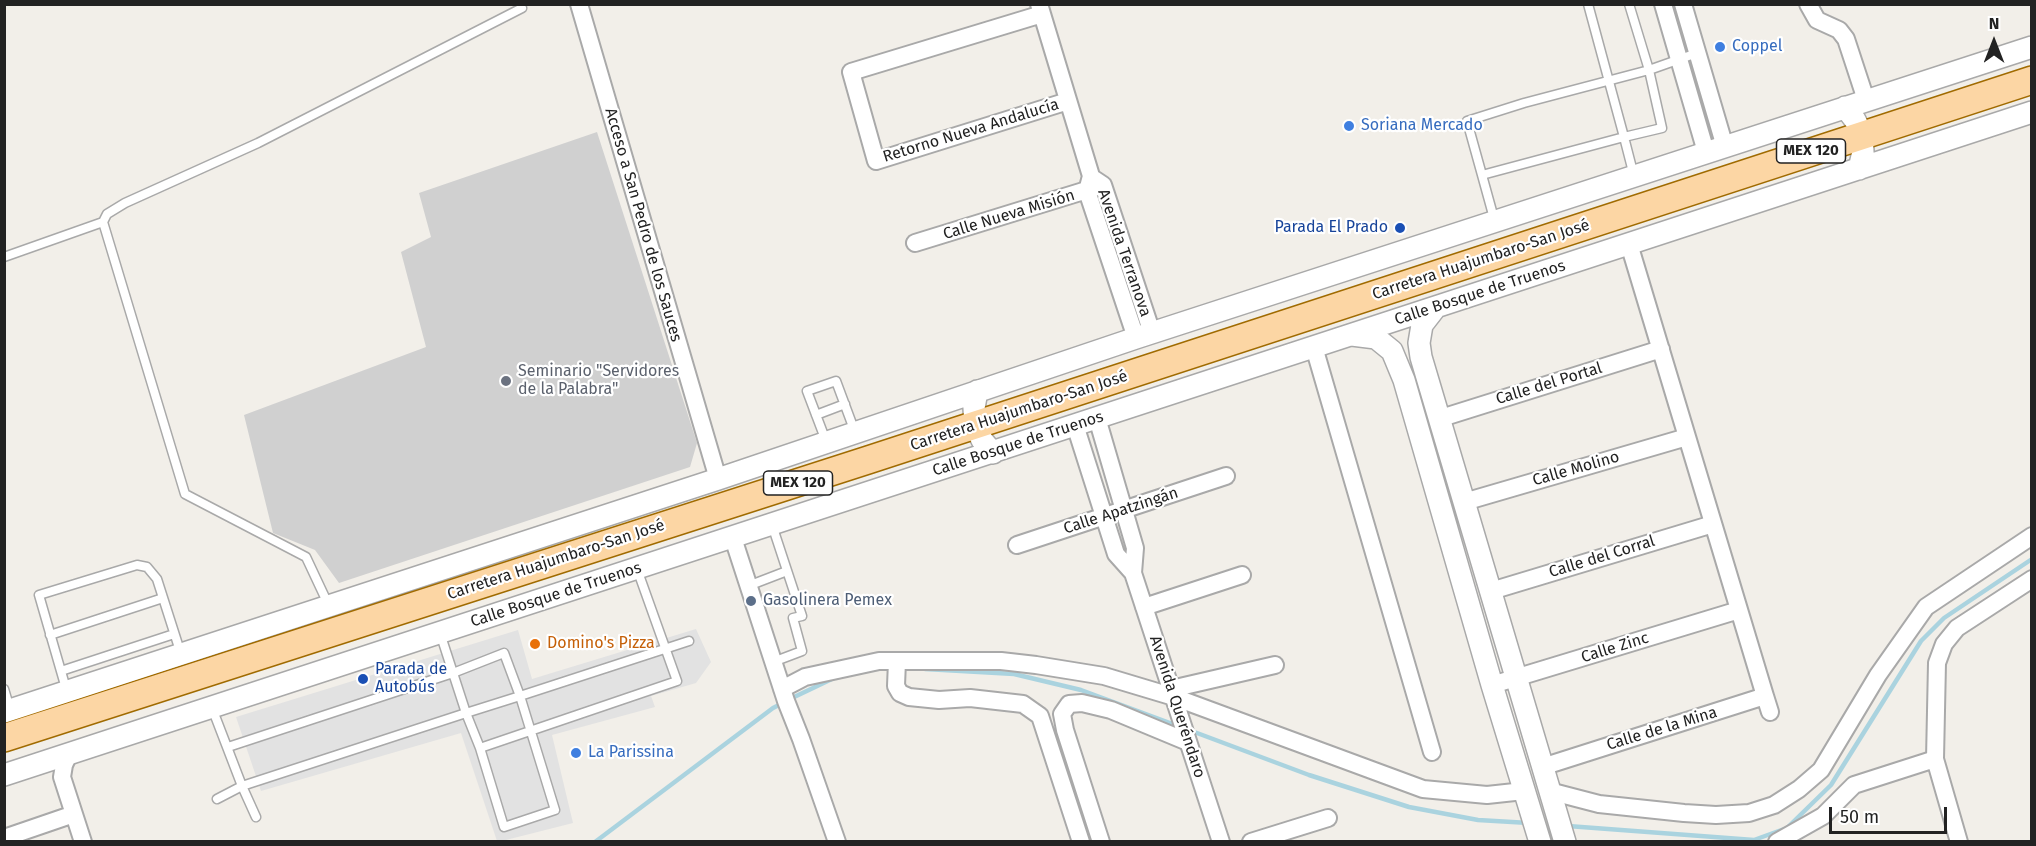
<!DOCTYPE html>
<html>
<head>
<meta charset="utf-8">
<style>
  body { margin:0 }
  #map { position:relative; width:2036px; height:846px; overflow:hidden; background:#f2efe9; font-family:"Fira Sans",sans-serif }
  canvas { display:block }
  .frame { position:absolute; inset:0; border:6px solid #222; pointer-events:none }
  .north { position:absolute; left:1964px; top:12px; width:60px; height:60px; -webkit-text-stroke:4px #fff; paint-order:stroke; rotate:0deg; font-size:16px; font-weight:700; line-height:24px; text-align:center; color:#222 }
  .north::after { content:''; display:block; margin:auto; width:21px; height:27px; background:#222; clip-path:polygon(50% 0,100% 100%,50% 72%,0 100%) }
  .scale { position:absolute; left:1829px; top:807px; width:118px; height:27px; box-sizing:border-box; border:3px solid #222; border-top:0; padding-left:8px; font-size:18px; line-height:21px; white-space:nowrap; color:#222; -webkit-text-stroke:4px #fff; paint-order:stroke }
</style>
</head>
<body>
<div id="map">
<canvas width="2036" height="846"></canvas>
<div class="frame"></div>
<div class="north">N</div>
<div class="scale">50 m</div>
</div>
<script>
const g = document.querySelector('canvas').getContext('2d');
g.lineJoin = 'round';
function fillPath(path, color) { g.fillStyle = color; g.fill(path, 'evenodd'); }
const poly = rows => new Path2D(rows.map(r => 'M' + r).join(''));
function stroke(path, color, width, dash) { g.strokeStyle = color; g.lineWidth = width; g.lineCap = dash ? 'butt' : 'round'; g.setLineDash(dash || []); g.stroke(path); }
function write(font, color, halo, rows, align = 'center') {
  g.font = font + ' "Fira Sans",sans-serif'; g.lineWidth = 4.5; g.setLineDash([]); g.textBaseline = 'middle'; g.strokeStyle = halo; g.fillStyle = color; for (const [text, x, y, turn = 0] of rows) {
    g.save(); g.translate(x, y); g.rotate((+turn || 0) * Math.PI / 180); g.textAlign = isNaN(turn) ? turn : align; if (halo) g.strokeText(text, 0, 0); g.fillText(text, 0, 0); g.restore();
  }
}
fillPath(poly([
  [597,132,697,443,690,467,339,583,315,550,273,533,244,415,426,347,401,252,431,237,419,193]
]), '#d0d0d0');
fillPath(poly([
  [696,629,711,662,696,683,651,696,655,707,552,735,573,823,502,841,497,841,461,733,261,791,236,717,518,630,532,679]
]), '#e2e2e2');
stroke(poly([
  [925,669,1014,674,1081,690,1178,726],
  [790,699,834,678],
  [1189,730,1309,775,1409,807,1478,820,1529,823],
  [1568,826,1754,840,1787,828,1831,785,1921,641,1944,618,2032,559],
  [595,842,773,708,783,703]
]), '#aad3df', 4.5);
const service = poly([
  [1588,4,1624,137,1662,128,1649,70,1629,4],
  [1482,175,1467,121,1524,103,1649,70,1697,53],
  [1495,222,1482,175,1624,137,1634,176],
  [4,257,103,222],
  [816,415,845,404],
  [826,441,807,391,836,381,855,432],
  [772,525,802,616,793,618,802,651,773,662],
  [748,586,787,571],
  [329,606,306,557,185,494,103,222,107,214,125,203,258,143,522,8],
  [50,635,163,598],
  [61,671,174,634],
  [4,689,10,709],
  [67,692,39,595,137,565,147,567,157,579,181,654],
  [212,708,242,786,256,817],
  [228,747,453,673,440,633],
  [480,748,677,681,637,569],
  [217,799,242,786,466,713,520,696,555,810,504,827,480,748,466,713,453,673,504,653,520,696,689,641]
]);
const minor = poly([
  [579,4,718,479],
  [1039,4,1091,176,1087,191,1136,338],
  [1663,4,1706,152],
  [1683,4,1725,147],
  [1808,4,1817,20,1839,30,1846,39,1866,100],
  [1042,14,851,72,876,161,1068,101],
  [1094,179,1103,185,1152,333],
  [915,243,1103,185],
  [1629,244,1765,696],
  [1314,347,1432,752],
  [1097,418,1135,548,1133,573],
  [1438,419,1661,349],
  [1075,425,1116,554,1133,573,1221,842],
  [1464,502,1687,437],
  [733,538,786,701,801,739,837,842],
  [1017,545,1226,476],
  [1491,591,1713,524],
  [1144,607,1242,575],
  [897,661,896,686,900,693,909,697,939,700,970,698,1023,704,1040,716,1081,842],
  [1492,685,1739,610],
  [782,689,805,677,879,661,1001,661,1036,665,1104,676,1174,697,1423,789,1487,795,1524,791],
  [1171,689,1275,665],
  [69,754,64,765,62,777,83,842],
  [1542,767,1765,696,1770,712],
  [1549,791,1599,804,1684,813,1716,815,1749,813,1774,805,1799,789,1821,770,1878,675,1926,607,2032,536],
  [4,838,74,814],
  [1101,842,1065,730,1062,714,1069,704,1082,703,1111,710,1188,742],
  [1251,842,1328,818],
  [1777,842,1823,816,1854,785,1935,759],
  [1959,842,1935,759,1937,663,1944,644,1957,628,2032,579]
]);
const tertiary = poly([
  [1845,107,1855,120,1862,134,1863,152,1859,169],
  [1436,307,1422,325,1419,343,1421,357,1565,842],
  [1352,335,1376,338,1392,351,1404,380,1492,685,1540,842],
  [977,391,974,408,975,425,982,440,993,453],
  [4,712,718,479,1136,338,2032,47],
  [4,775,2032,112]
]);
const primary = poly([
  [4,738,868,460,2032,80]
]);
stroke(service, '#a9a9a9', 11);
stroke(minor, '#a9a9a9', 20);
stroke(tertiary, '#a9a9a9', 24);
stroke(primary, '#a06b00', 30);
stroke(service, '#fff', 8);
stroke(minor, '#fff', 16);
stroke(tertiary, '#fff', 21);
stroke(primary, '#fcd6a4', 27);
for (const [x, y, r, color] of [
  [1720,47,6,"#3f7fe0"],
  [1349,126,6,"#3f7fe0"],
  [1400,228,6,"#1a4fb4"],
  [506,381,6,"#6b7280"],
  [751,601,6,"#5c6f8a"],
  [535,644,6,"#e8710a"],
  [363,679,6,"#1a4fb4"],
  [576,753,6,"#3f7fe0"]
]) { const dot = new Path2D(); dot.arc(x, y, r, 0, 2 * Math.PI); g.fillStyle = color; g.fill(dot); stroke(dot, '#fff', 2); }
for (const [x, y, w] of [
  [1811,151,69],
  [798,483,69]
]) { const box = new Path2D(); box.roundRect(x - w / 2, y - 12, w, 24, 4.5); g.fillStyle = '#fff'; g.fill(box); stroke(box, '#222', 1.5); }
write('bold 15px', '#222', null, [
  ["MEX 120",1811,151],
  ["MEX 120",798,483]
]);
write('16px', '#366cbe', '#fff', [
  ["Coppel",1732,47],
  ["Soriana Mercado",1361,126],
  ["La Parissina",588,753]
], 'left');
write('16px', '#222', '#fff', [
  ["Retorno Nueva Andalucía",971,131,-17],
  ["Calle Nueva Misión",1009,215,-17],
  ["Acceso a San Pedro de los Sauces",643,225,74],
  ["Avenida Terranova",1124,253,71],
  ["Carretera Huajumbaro-San José",1481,260,-18],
  ["Calle Bosque de Truenos",1480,293,-18],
  ["Calle del Portal",1549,384,-17],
  ["Carretera Huajumbaro-San José",1019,411,-18],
  ["Calle Bosque de Truenos",1018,444,-18],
  ["Calle Molino",1576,469,-16],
  ["Calle Apatzingán",1121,511,-18],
  ["Calle del Corral",1602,557,-17],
  ["Carretera Huajumbaro-San José",556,560,-18],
  ["Calle Bosque de Truenos",556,595,-18],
  ["Calle Zinc",1615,648,-17],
  ["Avenida Queréndaro",1177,707,72],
  ["Calle de la Mina",1662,729,-17]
]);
write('16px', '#164399', '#fff', [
  ["Parada El Prado",1388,228],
  ["Parada de",375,670,"left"],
  ["Autobús",375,688,"left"]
], 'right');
write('16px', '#5b616d', '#fff', [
  ["Seminario \"Servidores",518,372],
  ["de la Palabra\"",518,390]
], 'left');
write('16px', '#4e5e75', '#fff', [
  ["Gasolinera Pemex",763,601]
], 'left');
write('16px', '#c56008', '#fff', [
  ["Domino's Pizza",547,644]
], 'left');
</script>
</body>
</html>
